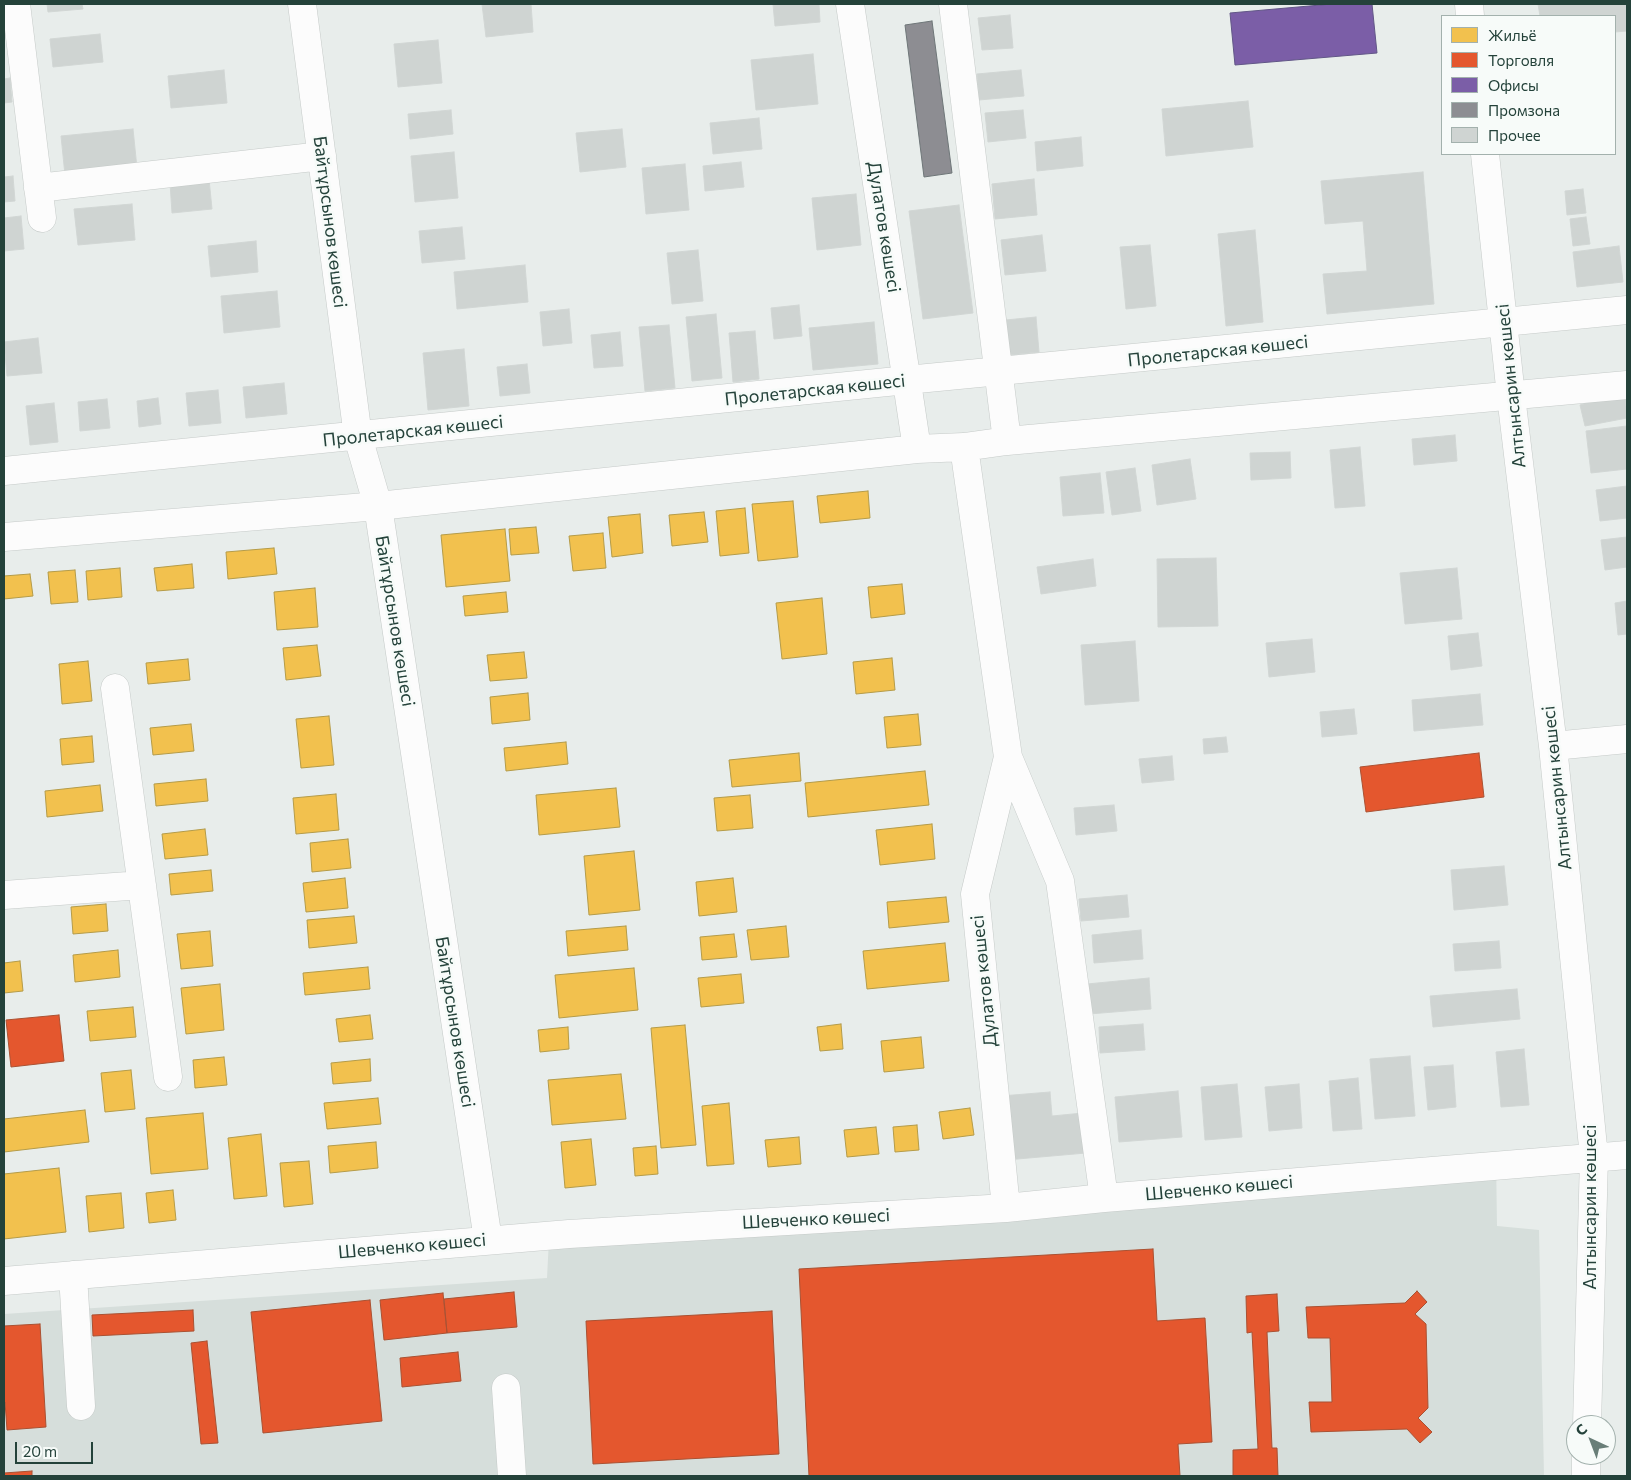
<!DOCTYPE html>
<html>
<head>
<meta charset="utf-8">
<style>
  body { margin:0 }
  #map { position:relative; width:1631px; height:1480px; overflow:hidden; background:#e8edeb; font-family:Commissioner,sans-serif }
  canvas { display:block }
  .frame { position:absolute; inset:0; border:5px solid #24423a; pointer-events:none }
  .legend { position:absolute; left:1441px; top:15px; width:175px; height:140px; box-sizing:border-box; background:#f7fbf9; border:1px solid #a3b1ad; margin:0; padding:6px 9px; list-style:none; font-size:15px; color:#24423a }
  .legend li { display:flex; align-items:center; gap:10px; height:25px }
  .legend b { width:25px; border:1px solid #a3b1ad }
  .north { position:absolute; left:1566px; top:1415px; width:50px; height:50px; box-sizing:border-box; background:#f7fbf9; border:1px solid #a3b1ad; border-radius:50%; rotate:317deg; font-size:14px; font-weight:700; line-height:20px; text-align:center; color:#24423a }
  .north::after { content:''; display:block; margin:auto; width:18px; height:22px; background:#697e78; clip-path:polygon(50% 0,100% 100%,50% 72%,0 100%) }
  .scale { position:absolute; left:15px; top:1442px; width:78px; height:22px; box-sizing:border-box; border:2px solid #24423a; border-top:0; padding-left:6px; font-size:15px; line-height:18px; white-space:nowrap; color:#24423a; -webkit-text-stroke:4px #f7fbf9; paint-order:stroke }
</style>
</head>
<body>
<div id="map">
<canvas width="1631" height="1480"></canvas>
<div class="frame"></div>
<ul class="legend">
<li><b style="height:14px;background:#f2c14e"></b>Жильё</li>
<li><b style="height:14px;background:#e4572e"></b>Торговля</li>
<li><b style="height:14px;background:#7b5ea7"></b>Офисы</li>
<li><b style="height:14px;background:#8d8d92"></b>Промзона</li>
<li><b style="height:14px;background:#cfd4d2"></b>Прочее</li>
</ul>
<div class="north">С</div>
<div class="scale">20 m</div>
</div>
<script>
const g = document.querySelector('canvas').getContext('2d');
g.lineJoin = 'round';
function fillPath(path, color) { g.fillStyle = color; g.fill(path, 'evenodd'); }
const poly = rows => new Path2D(rows.map(r => 'M' + r).join(''));
function stroke(path, color, width, dash) { g.strokeStyle = color; g.lineWidth = width; g.lineCap = dash ? 'butt' : 'round'; g.setLineDash(dash || []); g.stroke(path); }
function write(font, color, halo, rows, align = 'center') {
  g.font = font + ' Commissioner,sans-serif'; g.lineWidth = 5; g.setLineDash([]); g.textBaseline = 'middle'; g.strokeStyle = halo; g.fillStyle = color; for (const [text, x, y, turn = 0] of rows) {
    g.save(); g.translate(x, y); g.rotate((+turn || 0) * Math.PI / 180); g.textAlign = isNaN(turn) ? turn : align; if (halo) g.strokeText(text, 0, 0); g.fillText(text, 0, 0); g.restore();
  }
}
fillPath(poly([
  [1496,1157,1497,1226,1539,1230,1544,1476,4,1476,4,1314,547,1278,549,1239]
]), '#d6dedb');
const homes = poly([
  [868,491,870,518,820,523,817,496,868,491],
  [793,501,798,557,758,561,752,504,793,501],
  [745,508,749,553,720,556,716,511,745,508],
  [704,512,708,542,672,546,669,515,704,512],
  [640,514,643,553,612,557,608,517,640,514],
  [536,527,539,553,511,555,509,529,536,527],
  [505,529,510,581,446,587,441,535,505,529],
  [603,533,606,568,573,571,569,536,603,533],
  [274,548,277,574,228,579,226,552,274,548],
  [192,564,194,588,157,591,154,568,192,564],
  [120,568,122,597,88,600,86,571,120,568],
  [75,570,78,602,51,604,48,572,75,570],
  [30,574,33,596,4,599,4,576,30,574],
  [902,584,905,614,871,618,868,587,902,584],
  [315,588,318,627,277,630,274,592,315,588],
  [506,592,508,612,465,616,463,596,506,592],
  [822,598,827,654,782,659,776,603,822,598],
  [317,645,321,676,286,680,283,648,317,645],
  [524,652,527,678,490,681,487,655,524,652],
  [892,658,895,690,856,694,853,662,892,658],
  [188,659,190,680,148,684,146,663,188,659],
  [88,661,92,701,62,704,59,664,88,661],
  [528,693,530,720,492,724,490,697,528,693],
  [918,714,921,745,887,748,884,717,918,714],
  [329,716,334,765,301,768,296,719,329,716],
  [191,724,194,751,153,755,150,728,191,724],
  [92,736,94,762,62,765,60,739,92,736],
  [566,742,568,764,506,771,504,748,566,742],
  [799,753,801,781,732,787,729,760,799,753],
  [925,771,929,805,808,817,805,783,925,771],
  [206,779,208,801,156,806,154,784,206,779],
  [100,785,103,811,47,817,45,791,100,785],
  [616,788,620,827,539,835,536,795,616,788],
  [336,794,339,830,296,834,293,798,336,794],
  [750,795,753,828,717,831,714,798,750,795],
  [932,824,935,859,880,865,876,830,932,824],
  [205,829,208,855,165,859,162,834,205,829],
  [348,839,351,868,312,872,310,843,348,839],
  [634,851,640,910,589,915,584,856,634,851],
  [211,870,213,891,171,895,169,874,211,870],
  [345,878,348,908,306,912,303,883,345,878],
  [733,878,737,912,699,916,696,882,733,878],
  [946,897,949,922,889,928,887,902,946,897],
  [106,904,108,931,73,934,71,907,106,904],
  [354,916,357,943,309,948,307,920,354,916],
  [626,926,628,950,568,956,566,931,626,926],
  [786,926,789,957,751,960,747,930,786,926],
  [210,931,213,966,181,969,177,934,210,931],
  [734,934,737,957,702,960,700,937,734,934],
  [945,943,949,981,867,989,863,951,945,943],
  [118,950,120,977,75,982,73,955,118,950],
  [20,961,23,991,4,993,4,963,20,961],
  [368,967,370,989,305,995,303,973,368,967],
  [634,968,638,1010,559,1018,555,975,634,968],
  [741,974,744,1003,701,1007,698,978,741,974],
  [220,984,224,1030,186,1034,181,988,220,984],
  [133,1007,136,1037,90,1041,87,1011,133,1007],
  [370,1015,373,1039,339,1042,336,1019,370,1015],
  [841,1024,843,1049,820,1051,817,1027,841,1024],
  [685,1025,696,1145,661,1148,651,1028,685,1025],
  [568,1027,569,1049,540,1052,538,1030,568,1027],
  [921,1037,924,1068,884,1072,881,1041,921,1037],
  [224,1057,227,1085,195,1088,193,1060,224,1057],
  [370,1059,371,1081,333,1084,331,1063,370,1059],
  [131,1070,135,1109,105,1112,101,1073,131,1070],
  [621,1074,626,1119,552,1125,548,1080,621,1074],
  [378,1098,381,1124,327,1129,324,1103,378,1098],
  [729,1103,734,1164,707,1166,702,1106,729,1103],
  [970,1108,974,1135,943,1139,939,1112,970,1108],
  [85,1110,89,1142,4,1152,4,1119,85,1110],
  [203,1113,208,1169,151,1174,146,1118,203,1113],
  [917,1125,919,1150,895,1152,893,1127,917,1125],
  [876,1127,879,1154,847,1157,844,1130,876,1127],
  [261,1134,267,1196,234,1199,228,1138,261,1134],
  [799,1137,801,1164,768,1167,765,1140,799,1137],
  [591,1139,596,1185,565,1188,561,1142,591,1139],
  [376,1142,378,1168,330,1173,328,1146,376,1142],
  [656,1146,658,1174,635,1176,633,1148,656,1146],
  [309,1161,313,1204,284,1207,280,1163,309,1161],
  [59,1168,66,1232,4,1239,4,1174,59,1168],
  [173,1190,176,1220,149,1223,146,1193,173,1190],
  [121,1193,124,1228,89,1232,86,1196,121,1193]
]);
fillPath(homes, '#f2c14e');
stroke(homes, '#b49b48', 1);
const shops = poly([
  [1479,753,1484,797,1366,812,1360,767,1479,753],
  [59,1015,64,1061,11,1067,6,1020,59,1015],
  [1153,1249,1157,1321,1205,1318,1212,1442,1178,1444,1180,1476,809,1476,799,1269,1153,1249],
  [1417,1291,1427,1302,1415,1314,1426,1324,1428,1408,1418,1418,1432,1432,1420,1443,1407,1429,1311,1432,1309,1402,1332,1402,1330,1338,1308,1338,1306,1307,1405,1303,1417,1291],
  [514,1292,517,1327,447,1333,444,1299,514,1292],
  [443,1293,447,1333,384,1340,380,1300,443,1293],
  [1277,1294,1279,1331,1267,1332,1272,1448,1277,1448,1278,1476,1233,1476,1233,1450,1258,1449,1252,1332,1247,1333,1246,1296,1277,1294],
  [370,1300,382,1421,263,1433,251,1312,370,1300],
  [193,1310,194,1331,93,1336,92,1315,193,1310],
  [772,1311,779,1454,593,1464,586,1321,772,1311],
  [40,1324,46,1427,7,1430,5,1402,4,1402,4,1326,40,1324],
  [207,1341,218,1443,201,1444,191,1343,207,1341],
  [458,1352,461,1381,402,1387,400,1358,458,1352],
  [32,1471,32,1476,4,1476,4,1473,32,1471]
]);
fillPath(shops, '#e4572e');
stroke(shops, '#aa5132', 1);
const offices = poly([
  [1332,4,1372,4,1377,53,1235,65,1230,13,1332,4]
]);
fillPath(offices, '#7b5ea7');
stroke(offices, '#615686', 1);
const industry = poly([
  [932,21,952,173,924,177,905,25,932,21]
]);
fillPath(industry, '#8d8d92');
stroke(industry, '#6e7678', 1);
const building = poly([
  [47,4,82,4,83,9,48,12,47,4],
  [482,4,531,4,533,32,486,37,482,4],
  [773,4,819,4,820,22,775,26,773,4],
  [1538,4,1627,4,1627,31,1615,32,1615,16,1540,16,1538,4],
  [1010,15,1013,48,982,50,978,18,1010,15],
  [100,34,103,62,53,67,50,39,100,34],
  [438,40,442,83,398,87,394,44,438,40],
  [813,54,818,104,756,110,751,60,813,54],
  [224,70,227,103,171,108,168,76,224,70],
  [1021,70,1024,96,979,100,977,74,1021,70],
  [10,78,12,102,4,103,4,79,10,78],
  [1248,101,1253,147,1166,156,1162,109,1248,101],
  [451,110,453,134,410,139,408,114,451,110],
  [1023,110,1026,138,988,142,985,113,1023,110],
  [759,118,762,149,713,154,710,123,759,118],
  [133,129,137,168,65,175,61,136,133,129],
  [622,129,626,167,580,172,576,133,622,129],
  [1081,137,1083,166,1037,171,1035,142,1081,137],
  [454,152,458,198,415,202,411,156,454,152],
  [741,162,744,187,705,191,703,166,741,162],
  [685,164,689,210,646,214,642,168,685,164],
  [1423,172,1434,304,1327,314,1323,274,1367,271,1363,221,1325,224,1321,181,1423,172],
  [13,176,15,201,4,202,4,177,13,176],
  [209,179,212,209,172,213,170,183,209,179],
  [1034,179,1037,215,995,219,992,184,1034,179],
  [1583,189,1586,213,1567,215,1565,191,1583,189],
  [856,194,861,245,817,250,812,198,856,194],
  [132,204,135,240,78,245,74,209,132,204],
  [959,205,973,313,923,319,909,211,959,205],
  [21,216,24,249,4,251,4,218,21,216],
  [1586,217,1590,244,1573,246,1570,219,1586,217],
  [462,227,465,259,422,263,419,231,462,227],
  [1255,230,1263,322,1226,326,1218,234,1255,230],
  [1042,235,1046,271,1005,275,1001,240,1042,235],
  [256,241,258,272,211,277,208,246,256,241],
  [1150,245,1156,306,1126,309,1120,247,1150,245],
  [1619,246,1623,282,1577,287,1573,252,1619,246],
  [698,250,703,301,672,304,667,253,698,250],
  [525,265,528,302,457,309,454,272,525,265],
  [277,291,280,327,224,333,221,296,277,291],
  [799,305,802,336,774,339,771,308,799,305],
  [569,309,572,343,543,346,540,312,569,309],
  [716,314,722,378,692,381,686,317,716,314],
  [1036,317,1039,352,1009,355,1006,320,1036,317],
  [874,322,878,364,813,370,809,328,874,322],
  [669,325,675,388,645,391,639,327,669,325],
  [755,331,759,379,733,382,729,333,755,331],
  [620,332,623,366,594,368,591,335,620,332],
  [38,338,42,373,7,376,4,342,38,338],
  [464,349,469,406,428,410,423,353,464,349],
  [527,364,530,393,500,396,497,367,527,364],
  [284,383,287,414,246,418,243,387,284,383],
  [218,390,221,423,189,426,186,393,218,390],
  [1625,394,1627,418,1585,426,1580,405,1598,400,1625,394],
  [158,398,161,424,139,427,137,401,158,398],
  [107,399,110,428,80,431,78,402,107,399],
  [54,403,58,442,30,445,26,406,54,403],
  [1627,426,1627,469,1591,473,1586,431,1627,426],
  [1455,435,1457,461,1414,465,1412,439,1455,435],
  [1360,447,1365,506,1335,508,1330,450,1360,447],
  [1290,452,1291,478,1251,480,1250,453,1290,452],
  [1190,459,1196,499,1157,505,1152,465,1190,459],
  [1135,468,1141,511,1112,515,1106,472,1135,468],
  [1100,473,1104,513,1063,516,1060,477,1100,473],
  [1627,486,1627,518,1600,521,1596,490,1627,486],
  [1627,537,1627,567,1605,570,1601,540,1627,537],
  [1216,558,1218,626,1158,627,1157,559,1216,558],
  [1093,559,1096,586,1041,594,1037,567,1093,559],
  [1457,568,1462,619,1405,624,1400,573,1457,568],
  [1627,601,1627,634,1618,635,1615,603,1627,601],
  [1478,633,1482,666,1451,670,1448,636,1478,633],
  [1312,639,1315,672,1269,677,1266,643,1312,639],
  [1135,641,1139,701,1085,705,1081,645,1135,641],
  [1480,694,1483,725,1414,731,1412,700,1480,694],
  [1354,709,1357,734,1322,737,1320,712,1354,709],
  [1226,737,1228,752,1204,754,1203,739,1226,737],
  [1172,756,1174,780,1142,783,1139,759,1172,756],
  [1114,805,1117,831,1076,835,1074,808,1114,805],
  [1504,866,1508,905,1454,910,1451,870,1504,866],
  [1127,895,1129,917,1081,921,1079,899,1127,895],
  [1141,930,1143,959,1094,963,1092,935,1141,930],
  [1499,941,1501,968,1455,971,1453,944,1499,941],
  [1149,978,1151,1009,1089,1014,1087,984,1149,978],
  [1517,989,1520,1019,1433,1027,1430,996,1517,989],
  [1143,1024,1145,1050,1100,1053,1099,1027,1143,1024],
  [1524,1049,1529,1105,1501,1107,1496,1052,1524,1049],
  [1410,1056,1415,1116,1375,1119,1370,1059,1410,1056],
  [1453,1065,1456,1107,1428,1110,1424,1067,1453,1065],
  [1358,1078,1362,1129,1333,1131,1329,1081,1358,1078],
  [1237,1084,1242,1137,1205,1140,1201,1087,1237,1084],
  [1299,1084,1302,1128,1269,1131,1265,1087,1299,1084],
  [1178,1091,1182,1137,1119,1142,1115,1097,1178,1091],
  [1050,1092,1052,1116,1083,1113,1086,1153,1006,1160,1001,1096,1050,1092]
]);
fillPath(building, '#cfd4d2');
stroke(building, '#d1d6d4', 1);
const minor = poly([
  [16,4,42,218],
  [302,4,358,437,378,506,488,1240],
  [850,4,917,449],
  [953,4,1007,441],
  [1469,4,1470,16],
  [1485,154,1511,396,1553,746,1594,1157,1587,1425],
  [38,188,322,156],
  [964,447,1008,757,1060,881,1104,1198],
  [4,471,907,380,1627,310],
  [4,537,378,506,917,449,964,447,1007,441,1627,385],
  [115,688,168,1077],
  [1553,746,1627,739],
  [4,895,142,885],
  [1006,1208,975,894,1008,757],
  [73,1275,81,1406],
  [4,1281,569,1234,1006,1208,1104,1198,1627,1155],
  [506,1388,512,1476],
  [1586,1476,1586,1455]
]);
stroke(minor, '#c5cac8', 29);
stroke(minor, '#fcfcfc', 28);
write('18px', '#24423a', '#f7fbf9', [
  ["Байтұрсынов көшесі",330,222,83],
  ["Дулатов көшесі",884,227,81],
  ["Пролетарская көшесі",1218,351,-6],
  ["Алтынсарин көшесі",1511,386,-96],
  ["Пролетарская көшесі",815,390,-6],
  ["Пролетарская көшесі",413,431,-6],
  ["Байтұрсынов көшесі",395,621,81],
  ["Алтынсарин көшесі",1557,788,-96],
  ["Дулатов көшесі",984,981,-96],
  ["Байтұрсынов көшесі",455,1022,81],
  ["Шевченко көшесі",1219,1188,-5],
  ["Алтынсарин көшесі",1590,1207,-90],
  ["Шевченко көшесі",816,1219,-3],
  ["Шевченко көшесі",412,1246,-5]
]);
</script>
</body>
</html>
